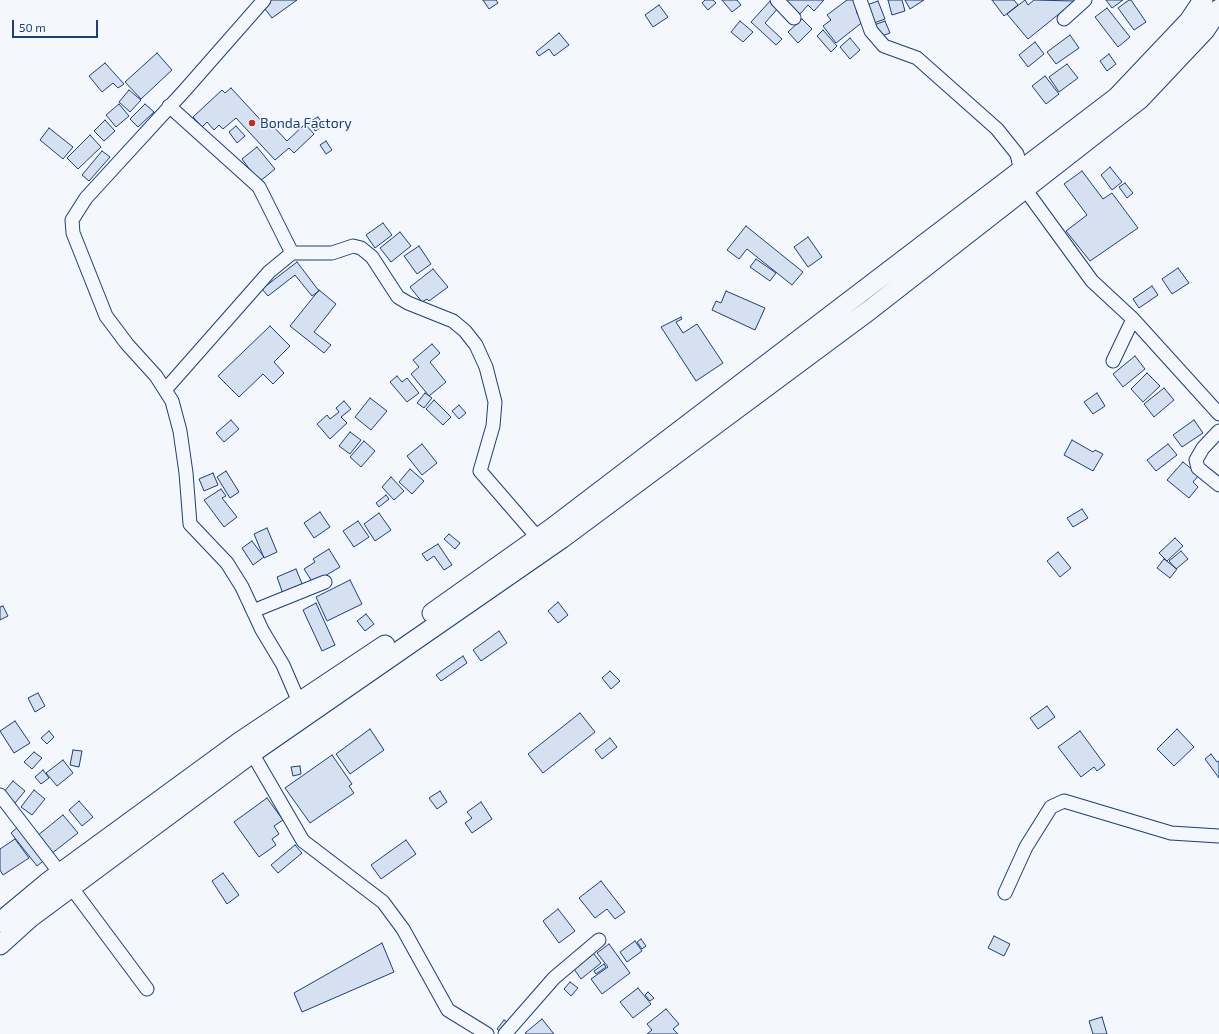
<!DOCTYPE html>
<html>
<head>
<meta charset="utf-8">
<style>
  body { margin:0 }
  #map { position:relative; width:1219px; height:1034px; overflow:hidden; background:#f4f7fb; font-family:"Exo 2",sans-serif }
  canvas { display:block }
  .scale { position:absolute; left:12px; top:20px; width:86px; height:18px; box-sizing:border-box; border:2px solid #1d3f73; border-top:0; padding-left:5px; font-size:12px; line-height:14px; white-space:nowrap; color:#1d3f73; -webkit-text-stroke:3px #f4f7fb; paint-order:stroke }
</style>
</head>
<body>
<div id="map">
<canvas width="1219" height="1034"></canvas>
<div class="scale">50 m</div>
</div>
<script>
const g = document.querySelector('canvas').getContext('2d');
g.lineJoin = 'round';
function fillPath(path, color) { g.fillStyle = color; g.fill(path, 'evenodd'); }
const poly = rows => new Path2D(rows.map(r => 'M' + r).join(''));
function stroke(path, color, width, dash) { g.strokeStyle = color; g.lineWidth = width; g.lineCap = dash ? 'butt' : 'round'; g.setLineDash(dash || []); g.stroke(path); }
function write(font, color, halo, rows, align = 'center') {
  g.font = font + ' "Exo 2",sans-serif'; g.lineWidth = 3; g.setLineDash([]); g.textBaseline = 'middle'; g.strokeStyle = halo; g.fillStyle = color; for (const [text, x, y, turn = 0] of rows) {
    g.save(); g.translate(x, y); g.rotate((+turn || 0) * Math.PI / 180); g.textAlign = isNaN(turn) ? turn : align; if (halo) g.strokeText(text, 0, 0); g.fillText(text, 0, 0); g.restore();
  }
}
const building = poly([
  [268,0,297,0,272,18,262,5,268,0],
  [483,0,496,0,498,3,489,9,483,0],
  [705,0,713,0,716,3,708,10,702,3,705,0],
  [722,0,737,0,741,5,732,12,722,0],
  [771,0,779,7,765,23,782,39,776,45,751,22,771,0],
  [784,0,824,0,814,11,808,5,800,14,784,0],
  [847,0,854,0,861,8,856,12,864,21,836,43,823,26,831,20,827,15,847,0],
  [888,0,902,0,905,11,892,15,888,0],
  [905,0,924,0,910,9,905,0],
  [992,0,1014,0,1018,5,1004,16,992,0],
  [1025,0,1028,5,1034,0,1075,1,1028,39,1007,14,1025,0],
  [1106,0,1123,0,1112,8,1106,0],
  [1129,0,1131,0,1146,22,1134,30,1118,8,1129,0],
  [878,1,885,19,874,23,867,5,878,1],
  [659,5,668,17,653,27,645,15,659,5],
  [1107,8,1130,37,1118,47,1095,17,1107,8],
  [802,19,812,29,798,43,788,32,802,19],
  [740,21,753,32,743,42,731,32,740,21],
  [885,21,890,33,879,37,874,25,885,21],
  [823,30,837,46,831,52,817,36,823,30],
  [559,33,569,45,554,56,549,49,539,56,536,52,559,33],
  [1070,35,1079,48,1056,64,1047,52,1070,35],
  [850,38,860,50,850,59,840,47,850,38],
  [1035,42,1044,54,1028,67,1019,55,1035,42],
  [157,53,172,70,141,99,125,82,157,53],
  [1109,54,1116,64,1107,71,1100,61,1109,54],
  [105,63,124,84,118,88,113,83,102,92,89,76,105,63],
  [1067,64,1078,78,1059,92,1049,77,1067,64],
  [1045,76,1059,94,1046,104,1032,86,1045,76],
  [231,88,268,128,272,125,287,141,305,124,314,134,294,153,289,148,275,160,236,118,223,129,219,125,214,130,207,122,202,127,193,117,222,90,225,93,231,88],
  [129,90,141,100,130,112,119,102,129,90],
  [119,104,129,116,116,127,106,115,119,104],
  [145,104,154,112,138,127,130,119,145,104],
  [318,117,324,126,315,131,309,122,318,117],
  [105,120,115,131,104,141,94,131,105,120],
  [236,126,245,136,237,143,229,132,236,126],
  [49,128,73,147,63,159,40,140,49,128],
  [90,135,101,147,78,169,67,158,90,135],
  [326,141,332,150,326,154,320,145,326,141],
  [257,147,275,169,259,182,242,159,257,147],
  [102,151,110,157,89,181,82,175,102,151],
  [1110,167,1122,182,1112,190,1101,175,1110,167],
  [1082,171,1103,199,1112,193,1138,228,1090,261,1066,231,1087,215,1064,184,1082,171],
  [1125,183,1133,193,1127,198,1119,187,1125,183],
  [383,223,392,235,375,248,366,235,383,223],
  [746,226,803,272,792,285,747,249,739,259,727,250,746,226],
  [400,232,411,246,391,262,380,248,400,232],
  [808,237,822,257,808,267,794,247,808,237],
  [419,246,431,264,417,274,404,256,419,246],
  [756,259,776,273,770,281,750,267,756,259],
  [297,262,319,291,312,296,295,275,268,296,262,289,297,262],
  [1178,268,1189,283,1172,294,1162,279,1178,268],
  [433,269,448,287,429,301,427,299,422,302,410,287,433,269],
  [1152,286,1158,295,1139,308,1133,299,1152,286],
  [319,290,336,304,314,332,331,345,324,353,290,326,319,290],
  [726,291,765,308,755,330,712,310,716,301,721,303,726,291],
  [681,317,682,319,676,322,683,333,697,324,723,363,696,381,661,327,681,317],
  [270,326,290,346,274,362,284,373,273,384,263,374,239,397,218,376,270,326],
  [432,344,440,353,430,362,446,382,429,396,411,374,419,367,413,360,432,344],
  [1135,356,1145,369,1123,387,1113,374,1135,356],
  [1147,373,1160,386,1143,402,1131,389,1147,373],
  [397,376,402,382,407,378,419,393,407,402,390,382,397,376],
  [1164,388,1174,400,1154,417,1144,404,1164,388],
  [425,393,432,398,424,408,417,403,425,393],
  [1097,393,1105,406,1093,414,1084,402,1097,393],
  [370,398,387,411,371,430,355,417,370,398],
  [434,400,451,417,443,425,426,409,434,400],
  [344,401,351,409,341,417,347,423,330,439,317,424,327,415,330,419,339,412,336,408,344,401],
  [459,405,466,413,459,419,452,411,459,405],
  [231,420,239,429,224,442,216,433,231,420],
  [1194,420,1203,433,1182,447,1173,435,1194,420],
  [350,432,361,440,350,454,339,446,350,432],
  [1072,440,1093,452,1095,450,1103,454,1093,471,1064,455,1072,440],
  [364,441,375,451,361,467,350,457,364,441],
  [422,444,437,463,422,475,407,456,422,444],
  [1168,444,1177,455,1156,471,1147,460,1168,444],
  [1183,462,1199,475,1193,482,1198,487,1189,498,1167,480,1183,462],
  [410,469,424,481,412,494,399,482,410,469],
  [226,471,239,492,230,498,217,477,226,471],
  [213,473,218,485,204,491,199,479,213,473],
  [391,477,404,491,394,500,382,487,391,477],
  [221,489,226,496,222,498,237,517,224,527,204,500,221,489],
  [386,495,389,499,379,507,376,503,386,495],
  [1082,509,1088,518,1073,527,1067,518,1082,509],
  [320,512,330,527,314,538,304,523,320,512],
  [379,513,391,530,375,541,364,524,379,513],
  [358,521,369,537,354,547,343,531,358,521],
  [267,528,277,552,264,558,254,534,267,528],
  [449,534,460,543,455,549,444,539,449,534],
  [1175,538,1183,546,1167,561,1159,553,1175,538],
  [252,541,264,557,253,565,242,548,252,541],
  [438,544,452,565,444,570,434,556,427,561,422,554,438,544],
  [329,549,340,567,313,583,304,569,315,562,313,559,329,549],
  [1181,551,1188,559,1176,569,1169,561,1181,551],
  [1058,552,1071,568,1060,577,1047,561,1058,552],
  [1164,559,1177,569,1170,578,1157,568,1164,559],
  [296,569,303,586,283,594,277,577,296,569],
  [350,580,362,604,327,621,316,597,350,580],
  [558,602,568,615,558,623,548,611,558,602],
  [316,603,335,645,322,651,303,610,316,603],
  [3,606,8,616,0,620,0,607,3,606],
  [366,614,374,624,365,631,357,621,366,614],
  [499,631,507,643,481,661,473,650,499,631],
  [463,656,467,663,441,681,436,675,463,656],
  [610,671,620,681,611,689,602,678,610,671],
  [38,693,45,706,35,712,28,698,38,693],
  [1047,706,1055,717,1038,729,1030,718,1047,706],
  [580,713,595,732,543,773,528,754,580,713],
  [15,721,30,743,14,753,0,731,15,721],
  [370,729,384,750,350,774,336,754,370,729],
  [1177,729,1194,747,1174,766,1157,749,1177,729],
  [49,731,54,737,47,744,41,738,49,731],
  [1080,731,1105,765,1097,771,1094,767,1081,777,1058,747,1080,731],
  [610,738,617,747,602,759,595,750,610,738],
  [73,750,82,751,79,767,70,765,73,750],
  [34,752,42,758,32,769,24,762,34,752],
  [1211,754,1217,762,1219,761,1219,778,1205,759,1211,754],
  [332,755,352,784,349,786,354,793,310,823,285,788,332,755],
  [63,760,73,773,57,786,46,773,63,760],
  [300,766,301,774,293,776,291,767,300,766],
  [43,770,49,778,41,784,35,777,43,770],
  [13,781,25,791,15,803,3,793,13,781],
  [34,790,45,799,32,815,21,807,34,790],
  [440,791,447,802,437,809,429,798,440,791],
  [267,798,283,820,274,826,279,834,272,839,276,845,259,857,234,822,267,798],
  [79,801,93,817,82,826,69,810,79,801],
  [481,802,492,819,472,833,465,823,472,818,467,812,481,802],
  [63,815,78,833,51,854,37,836,63,815],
  [20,825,47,858,37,866,11,833,20,825],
  [15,839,29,858,3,875,0,870,0,849,15,839],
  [406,840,416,854,381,879,371,865,406,840],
  [295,845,302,853,278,873,271,865,295,845],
  [223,873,239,895,227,904,212,881,223,873],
  [601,881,625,912,615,919,607,909,595,918,579,898,601,881],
  [558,909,575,931,559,943,543,921,558,909],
  [994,936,1010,944,1004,956,988,948,994,936],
  [641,939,646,946,642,949,637,942,641,939],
  [635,941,642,951,627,962,620,952,635,941],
  [382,943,394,972,302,1012,294,993,382,943],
  [609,944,630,973,602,994,591,979,608,967,597,953,609,944],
  [590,949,601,963,581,979,571,965,590,949],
  [604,964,606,967,596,974,594,971,604,964],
  [570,982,578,988,571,996,564,989,570,982],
  [638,988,651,1004,633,1018,620,1002,638,988],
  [648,992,654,998,650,1001,645,995,648,992],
  [666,1009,679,1024,673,1029,678,1034,647,1034,652,1030,647,1024,666,1009],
  [1102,1017,1107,1034,1093,1034,1089,1021,1102,1017],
  [542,1019,554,1034,527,1034,525,1033,542,1019],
  [504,1020,509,1023,502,1033,497,1029,504,1020]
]);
fillPath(building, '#d5e0f0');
stroke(building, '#1d3f73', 1);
const minor = poly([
  [264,0,185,90,86,198,72,220,73,233,106,316,127,344,156,376,172,401,180,431,186,473,190,524,227,563,242,587,262,630,283,665,299,702],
  [777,0,794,18],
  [860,0,871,31,884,46,917,58,997,129,1017,154,1025,189,1092,281,1133,319,1219,414],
  [1064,19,1085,0],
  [169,106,259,187,292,253],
  [1113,361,1133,319],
  [165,390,269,272,292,253,332,253,353,246,361,248,372,257,398,297,408,303,453,321,465,331,476,345,486,367,495,402,493,426,480,471,538,538],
  [1219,431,1203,448,1196,460,1198,468,1219,485],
  [253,611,325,582],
  [252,753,303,841,383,902,403,929,448,1010,487,1034],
  [0,795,60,873],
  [71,887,147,989],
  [1005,893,1026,847,1051,807,1064,801,1171,833,1219,836],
  [505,1034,554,978,599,940]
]);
const highway = poly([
  [432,613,552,528,1117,97,1189,21,1203,0],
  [0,922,48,882,241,741,385,645],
  [0,945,31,917,252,753,561,539,871,309,1140,99,1205,30,1219,9]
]);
stroke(minor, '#1d3f73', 15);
stroke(highway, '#1d3f73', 21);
stroke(minor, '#f4f7fb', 13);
stroke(highway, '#f4f7fb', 19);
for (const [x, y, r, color] of [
  [252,123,4,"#c62828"]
]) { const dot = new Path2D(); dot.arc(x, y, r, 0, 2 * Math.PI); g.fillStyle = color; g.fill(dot); stroke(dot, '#f4f7fb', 1.5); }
write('14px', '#1d3f73', '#f4f7fb', [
  ["Bonda Factory",260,123]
], 'left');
</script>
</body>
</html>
